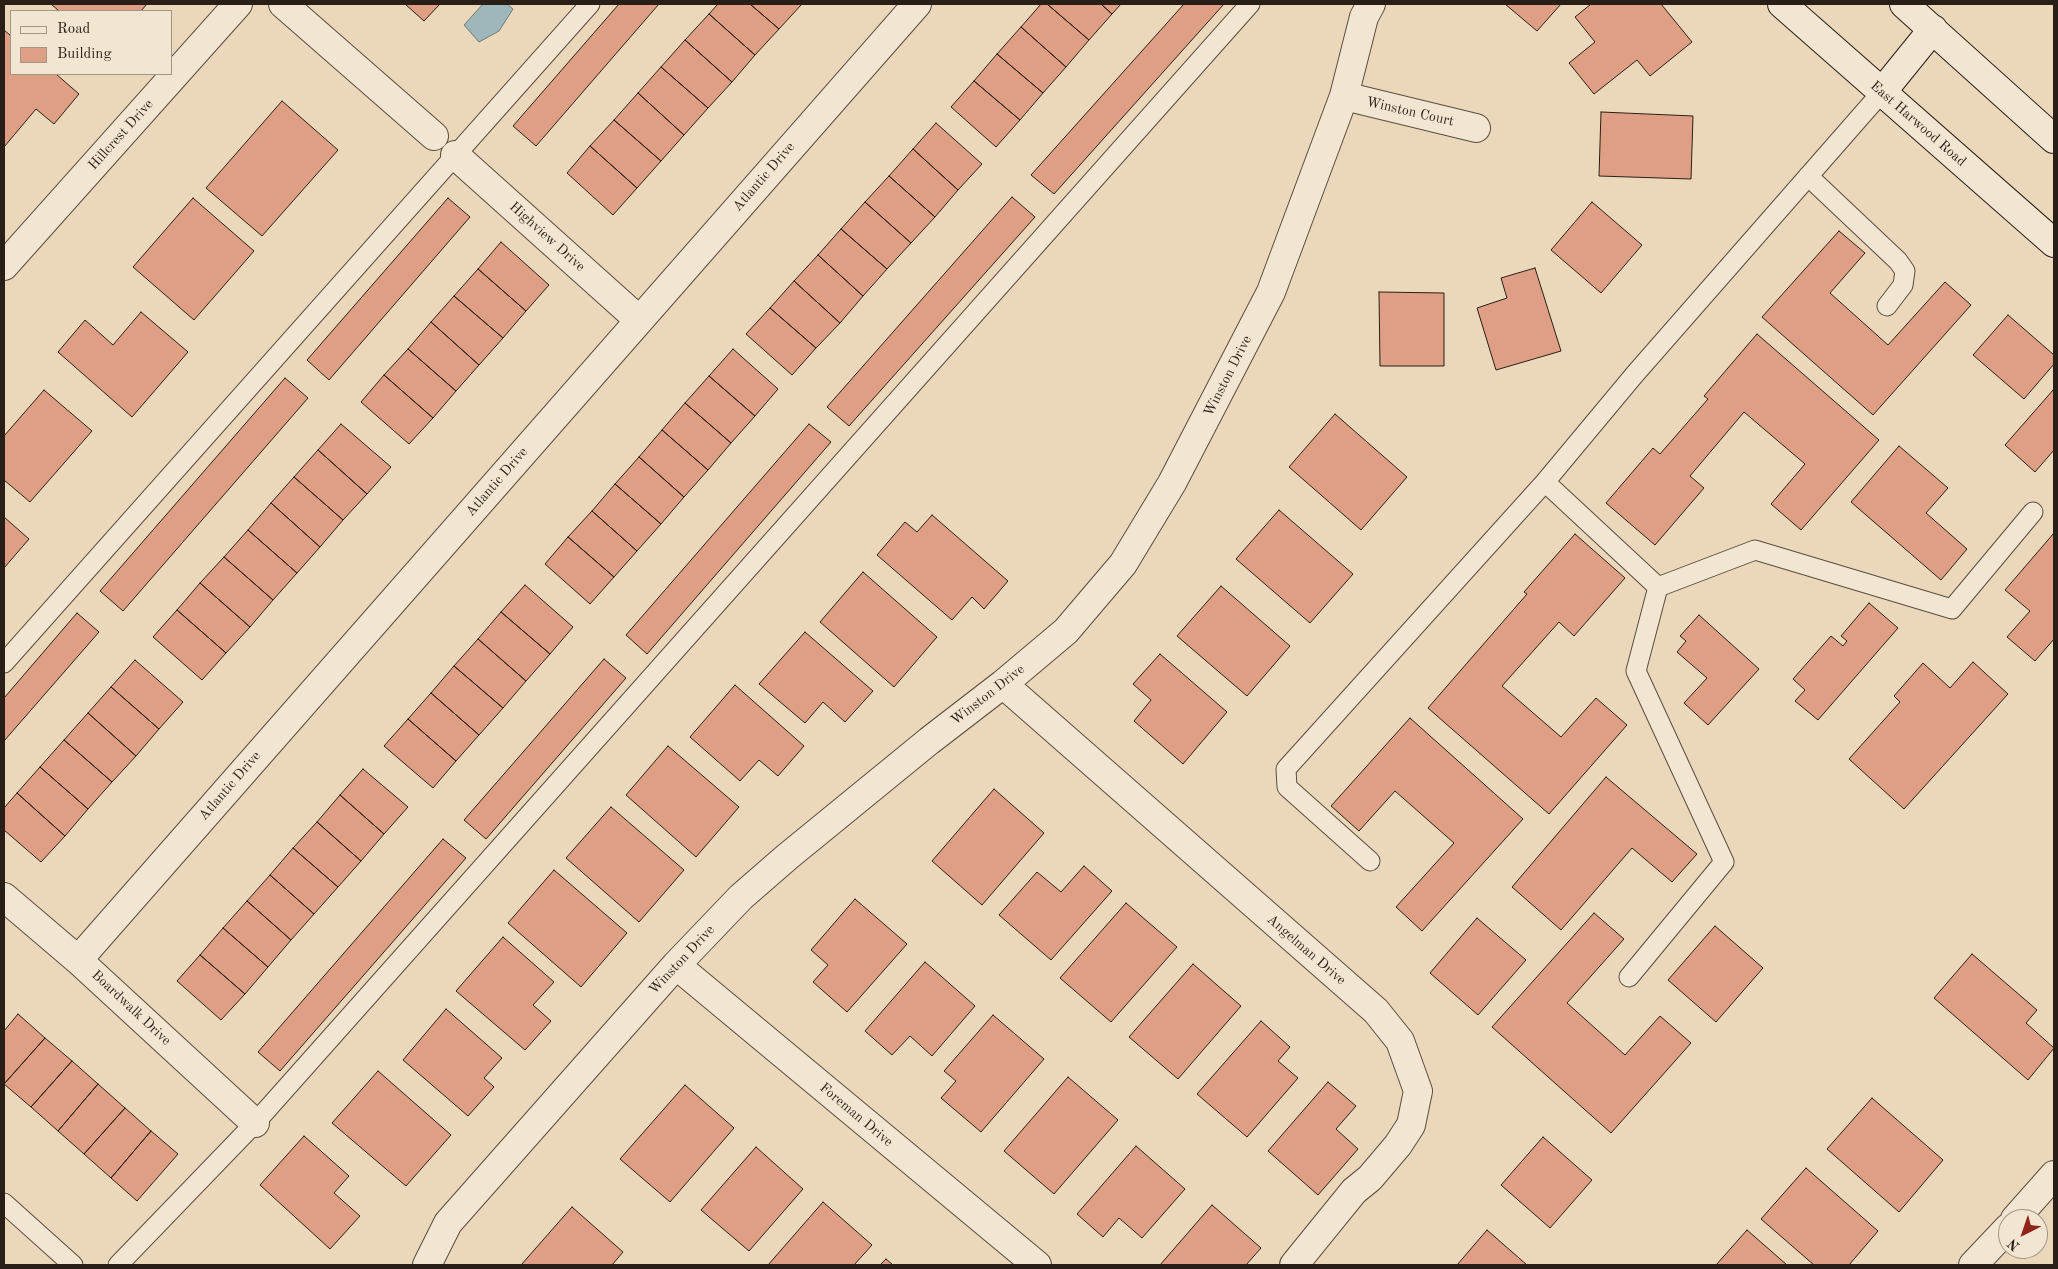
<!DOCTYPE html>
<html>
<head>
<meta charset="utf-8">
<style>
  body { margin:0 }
  #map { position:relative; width:2058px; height:1269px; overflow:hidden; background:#ebd8ba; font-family:"Old Standard TT",serif }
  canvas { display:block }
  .frame { position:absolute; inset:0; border:5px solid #291f16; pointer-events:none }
  .legend { position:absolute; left:10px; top:10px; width:162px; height:65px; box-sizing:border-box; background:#f2e6d2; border:1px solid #a29687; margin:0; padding:6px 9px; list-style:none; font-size:15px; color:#291f16 }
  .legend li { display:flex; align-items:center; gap:10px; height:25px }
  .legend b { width:25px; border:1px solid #a29687 }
  .north { position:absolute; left:1998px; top:1209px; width:50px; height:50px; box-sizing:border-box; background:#f2e6d2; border:1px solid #a29687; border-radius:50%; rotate:221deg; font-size:14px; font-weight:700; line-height:20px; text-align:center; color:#291f16 }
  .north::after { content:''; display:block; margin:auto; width:18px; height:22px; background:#8f2418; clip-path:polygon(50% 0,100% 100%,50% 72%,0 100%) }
</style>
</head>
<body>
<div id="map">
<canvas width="2058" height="1269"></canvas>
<div class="frame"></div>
<ul class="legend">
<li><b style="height:6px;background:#f2e6d2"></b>Road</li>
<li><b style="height:14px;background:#df9f84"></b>Building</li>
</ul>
<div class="north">N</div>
</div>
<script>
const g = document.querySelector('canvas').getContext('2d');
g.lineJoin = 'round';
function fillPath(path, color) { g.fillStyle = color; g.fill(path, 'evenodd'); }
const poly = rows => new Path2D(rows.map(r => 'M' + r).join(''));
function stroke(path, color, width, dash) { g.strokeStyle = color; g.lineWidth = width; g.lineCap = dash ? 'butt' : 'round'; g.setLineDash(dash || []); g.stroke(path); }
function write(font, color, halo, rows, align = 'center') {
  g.font = font + ' "Old Standard TT",serif'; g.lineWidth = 4; g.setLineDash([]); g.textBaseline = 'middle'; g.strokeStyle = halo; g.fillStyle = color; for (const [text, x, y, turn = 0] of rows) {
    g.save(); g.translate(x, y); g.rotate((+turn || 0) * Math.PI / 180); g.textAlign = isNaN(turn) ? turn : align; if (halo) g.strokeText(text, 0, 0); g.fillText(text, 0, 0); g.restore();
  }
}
const water = poly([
  [483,4,507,4,513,9,499,31,479,42,464,25,483,4]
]);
fillPath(water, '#9db7ba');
stroke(water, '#6f7a78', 1);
const building = poly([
  [51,4,147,4,141,11,59,11,51,4],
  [405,4,440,4,424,21,405,4],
  [619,4,659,4,536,146,513,126,619,4],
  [718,4,750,4,779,29,755,55,709,14,718,4],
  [750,4,802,4,779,29,750,4],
  [1041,4,1047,4,1089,40,1066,67,1021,27,1041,4],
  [1047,4,1101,4,1112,14,1089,40,1047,4],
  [1101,4,1121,4,1112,14,1101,4],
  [1184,4,1224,4,1054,194,1031,175,1184,4],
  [1505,4,1561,4,1537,31,1505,4],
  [1591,4,1661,4,1692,42,1650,76,1637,60,1594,94,1569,63,1595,42,1575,17,1591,4],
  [709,14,755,55,732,82,685,40,709,14],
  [1021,27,1066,67,1043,93,997,54,1021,27],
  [4,30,11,36,11,74,56,74,79,94,54,124,36,109,4,147,4,30],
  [685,40,732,82,708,108,661,67,685,40],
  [997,54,1043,93,1020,120,974,81,997,54],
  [661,67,708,108,684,135,638,93,661,67],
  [974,81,1020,120,996,147,951,107,974,81],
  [638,93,684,135,661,161,614,120,638,93],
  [282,101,338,150,262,236,206,188,282,101],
  [1601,112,1693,116,1691,179,1599,176,1601,112],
  [614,120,661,161,637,188,590,146,614,120],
  [936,123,982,164,958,190,913,149,936,123],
  [590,146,637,188,613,215,567,173,590,146],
  [913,149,958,190,935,217,889,176,913,149],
  [889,176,935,217,911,243,865,202,889,176],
  [1012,197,1035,217,849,426,827,407,1012,197],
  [193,198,254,251,194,320,133,267,193,198],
  [448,198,470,217,329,380,307,360,448,198],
  [865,202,911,243,887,269,841,229,865,202],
  [1592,202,1642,245,1601,293,1551,250,1592,202],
  [841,229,887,269,863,296,818,255,841,229],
  [1839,231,1865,253,1830,293,1888,345,1945,282,1971,305,1873,415,1762,317,1839,231],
  [501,242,549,285,526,311,478,269,501,242],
  [818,255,863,296,840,323,794,281,818,255],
  [1535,268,1561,351,1496,370,1477,308,1507,298,1501,278,1535,268],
  [478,269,526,311,503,338,454,296,478,269],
  [794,281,840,323,816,348,770,308,794,281],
  [1379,292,1444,293,1444,366,1380,366,1379,292],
  [454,296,503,338,479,365,431,322,454,296],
  [770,308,816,348,792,375,746,334,770,308],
  [141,312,188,352,132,417,58,352,85,320,113,345,141,312],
  [2008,315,2054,355,2054,364,2024,399,1973,355,2008,315],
  [431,322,479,365,456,391,408,349,431,322],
  [1757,334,1879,440,1801,530,1771,504,1805,464,1744,412,1690,476,1704,488,1655,545,1606,503,1653,448,1660,454,1708,399,1704,396,1757,334],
  [408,349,456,391,433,418,384,375,408,349],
  [733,349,778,389,755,416,709,376,733,349],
  [384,375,433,418,409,444,361,402,384,375],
  [709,376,755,416,731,443,685,403,709,376],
  [285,378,308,398,123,611,100,591,285,378],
  [2054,389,2054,450,2035,472,2005,445,2054,389],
  [44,390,92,431,30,502,4,480,4,436,44,390],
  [685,403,731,443,708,470,662,430,685,403],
  [1335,414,1407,477,1361,530,1289,467,1335,414],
  [341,424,391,467,367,494,318,450,341,424],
  [809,424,831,442,647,654,626,635,809,424],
  [662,430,708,470,684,497,639,457,662,430],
  [1899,446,1948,488,1926,513,1967,549,1941,580,1851,502,1899,446],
  [318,450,367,494,343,520,294,477,318,450],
  [639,457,684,497,661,524,615,484,639,457],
  [294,477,343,520,320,547,271,503,294,477],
  [615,484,661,524,637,551,592,511,615,484],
  [271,503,320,547,297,573,248,530,271,503],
  [1279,510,1353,574,1310,623,1236,559,1279,510],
  [592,511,637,551,614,577,568,537,592,511],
  [932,515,1008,581,984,609,972,597,952,620,877,555,905,522,917,532,932,515],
  [4,517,29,539,4,568,4,517],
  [248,530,297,573,273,600,224,557,248,530],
  [2054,533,2054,639,2035,661,2007,637,2030,611,2005,590,2054,533],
  [1575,534,1625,578,1574,636,1559,622,1502,686,1561,737,1596,698,1627,725,1549,814,1428,708,1527,594,1524,592,1575,534],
  [568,537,614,577,590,604,545,564,568,537],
  [224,557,273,600,250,627,200,583,224,557],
  [863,572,937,637,894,687,820,622,863,572],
  [200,583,250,627,226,653,177,610,200,583],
  [525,585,573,627,550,654,501,612,525,585],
  [1221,586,1290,646,1247,696,1177,636,1221,586],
  [1869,603,1898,628,1818,720,1795,701,1805,690,1793,679,1831,636,1843,646,1847,641,1841,636,1869,603],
  [177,610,226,653,202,680,153,637,177,610],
  [501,612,550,654,526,681,478,639,501,612],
  [77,613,99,632,4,741,4,698,77,613],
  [1699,615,1759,669,1708,725,1684,703,1707,678,1677,652,1686,641,1680,636,1699,615],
  [805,632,873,691,845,722,823,702,805,723,759,684,805,632],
  [478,639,526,681,503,708,454,666,478,639],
  [1160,654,1227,712,1183,764,1134,721,1151,700,1133,684,1160,654],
  [604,659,626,678,486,839,464,820,604,659],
  [135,660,183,702,159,729,111,687,135,660],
  [1973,662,2008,694,1904,809,1849,759,1900,702,1894,696,1923,663,1950,688,1973,662],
  [454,666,503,708,479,735,431,693,454,666],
  [735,685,804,746,778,776,759,760,740,781,690,737,735,685],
  [111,687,159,729,136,756,88,713,111,687],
  [431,693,479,735,456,761,408,719,431,693],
  [88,713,136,756,112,782,64,740,88,713],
  [1410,718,1523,819,1422,931,1396,907,1454,843,1395,791,1359,831,1331,806,1410,718],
  [408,719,456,761,433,788,384,746,408,719],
  [64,740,112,782,88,809,40,767,64,740],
  [668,746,739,807,696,857,626,795,668,746],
  [40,767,88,809,65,836,17,793,40,767],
  [363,769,408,807,384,834,340,795,363,769],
  [1606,777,1697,854,1672,882,1632,848,1561,930,1512,887,1606,777],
  [994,789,1044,833,982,905,932,861,994,789],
  [17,793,65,836,41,862,4,830,4,808,17,793],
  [340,795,384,834,361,861,317,822,340,795],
  [611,807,684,870,639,922,566,858,611,807],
  [317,822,361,861,338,887,293,848,317,822],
  [443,839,466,858,280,1071,258,1052,443,839],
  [293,848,338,887,314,914,270,875,293,848],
  [1084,866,1112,891,1051,960,999,915,1037,872,1061,892,1084,866],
  [554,870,627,933,581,987,508,923,554,870],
  [270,875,314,914,291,940,247,901,270,875],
  [855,899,907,944,847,1012,813,982,828,965,811,950,855,899],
  [247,901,291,940,268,967,223,928,247,901],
  [1126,903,1177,947,1111,1022,1060,978,1126,903],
  [1594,913,1624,939,1567,1003,1625,1055,1660,1016,1691,1043,1611,1133,1492,1027,1594,913],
  [1477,918,1526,960,1478,1015,1430,973,1477,918],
  [1715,926,1763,968,1716,1022,1668,980,1715,926],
  [223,928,268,967,245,994,200,955,223,928],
  [503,937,554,982,533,1005,551,1021,525,1050,456,991,503,937],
  [1972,954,2037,1010,2026,1023,2054,1048,2028,1080,1934,998,1972,954],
  [200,955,245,994,221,1020,177,981,200,955],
  [925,962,975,1006,932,1056,910,1036,892,1055,865,1031,925,962],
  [1193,964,1241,1006,1178,1079,1129,1037,1193,964],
  [446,1009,502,1058,484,1078,494,1087,468,1116,403,1060,446,1009],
  [18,1014,45,1038,4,1084,4,1031,18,1014],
  [993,1015,1044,1059,981,1132,941,1098,956,1081,944,1071,993,1015],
  [1261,1021,1290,1047,1278,1061,1298,1078,1247,1137,1197,1094,1261,1021],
  [45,1038,72,1061,31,1107,4,1084,45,1038],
  [72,1061,98,1084,58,1131,31,1107,72,1061],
  [378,1071,451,1135,406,1186,332,1123,378,1071],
  [1068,1077,1118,1120,1054,1194,1004,1151,1068,1077],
  [1328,1082,1356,1106,1336,1129,1358,1149,1318,1195,1268,1151,1328,1082],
  [98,1084,125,1108,84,1154,58,1131,98,1084],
  [685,1085,734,1128,670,1202,620,1159,685,1085],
  [1872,1098,1943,1160,1899,1212,1827,1149,1872,1098],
  [125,1108,151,1131,111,1178,84,1154,125,1108],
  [151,1131,178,1154,137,1201,111,1178,151,1131],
  [304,1136,349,1176,334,1193,360,1216,330,1249,260,1185,304,1136],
  [1543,1137,1592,1180,1550,1228,1501,1185,1543,1137],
  [1136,1146,1185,1189,1142,1238,1119,1218,1103,1237,1077,1214,1136,1146],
  [756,1147,803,1189,749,1251,701,1210,756,1147],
  [1806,1168,1878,1231,1849,1265,1814,1265,1761,1219,1806,1168],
  [823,1202,872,1245,854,1265,768,1265,823,1202],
  [1212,1205,1261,1248,1246,1265,1160,1265,1212,1205],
  [572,1207,623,1252,612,1265,521,1265,572,1207],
  [1487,1230,1527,1265,1457,1265,1487,1230],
  [1747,1230,1787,1265,1716,1265,1747,1230],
  [886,1259,893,1265,880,1265,886,1259]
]);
fillPath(building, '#df9f84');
stroke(building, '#291f16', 1);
const service = poly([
  [1808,176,1898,261,1905,271,1903,285,1887,306],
  [1545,482,1658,587,1636,671,1724,862,1629,977],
  [1658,587,1755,550,1952,609,2033,512],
  [4,663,590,4],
  [1370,861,1287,787,1286,769,1545,482,1635,374,1882,92],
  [4,1203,73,1265],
  [118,1265,255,1123,1250,4]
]);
const minor = poly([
  [283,4,434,136],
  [1344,96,1476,128],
  [455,155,639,320],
  [4,266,238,4],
  [1003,684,1376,1011,1400,1041,1418,1091,1411,1125,1398,1145,1370,1178,1354,1191,1294,1265],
  [4,897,78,960,255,1123],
  [78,960,917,4],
  [676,965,1037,1265],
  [2015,1219,2054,1175],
  [427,1265,448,1223,676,965,741,897,787,857,929,741,1003,684,1066,631,1123,564,1172,483,1271,292,1344,96,1364,17,1371,4],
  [1973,1265,2008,1228]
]);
const secondary = poly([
  [1782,4,2054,243],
  [1904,4,2054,139],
  [1882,92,1933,29]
]);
stroke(service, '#5a4d3f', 21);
stroke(minor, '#5a4d3f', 30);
stroke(secondary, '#291f16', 30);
stroke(service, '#f2e6d2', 19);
stroke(minor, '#f2e6d2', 28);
stroke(secondary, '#f2e6d2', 28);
write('14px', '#291f16', '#f2e6d2', [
  ["Winston Court",1410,112,13],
  ["East Harwood Road",1918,124,41],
  ["Hillcrest Drive",121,135,-48],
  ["Atlantic Drive",764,177,-49],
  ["Highview Drive",547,237,42],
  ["Winston Drive",1228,376,-63],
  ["Atlantic Drive",497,482,-49],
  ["Winston Drive",988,695,-38],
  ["Atlantic Drive",230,786,-49],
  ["Angelman Drive",1306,950,41],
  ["Winston Drive",682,960,-47],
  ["Boardwalk Drive",131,1008,43],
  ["Foreman Drive",856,1115,40]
]);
</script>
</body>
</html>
